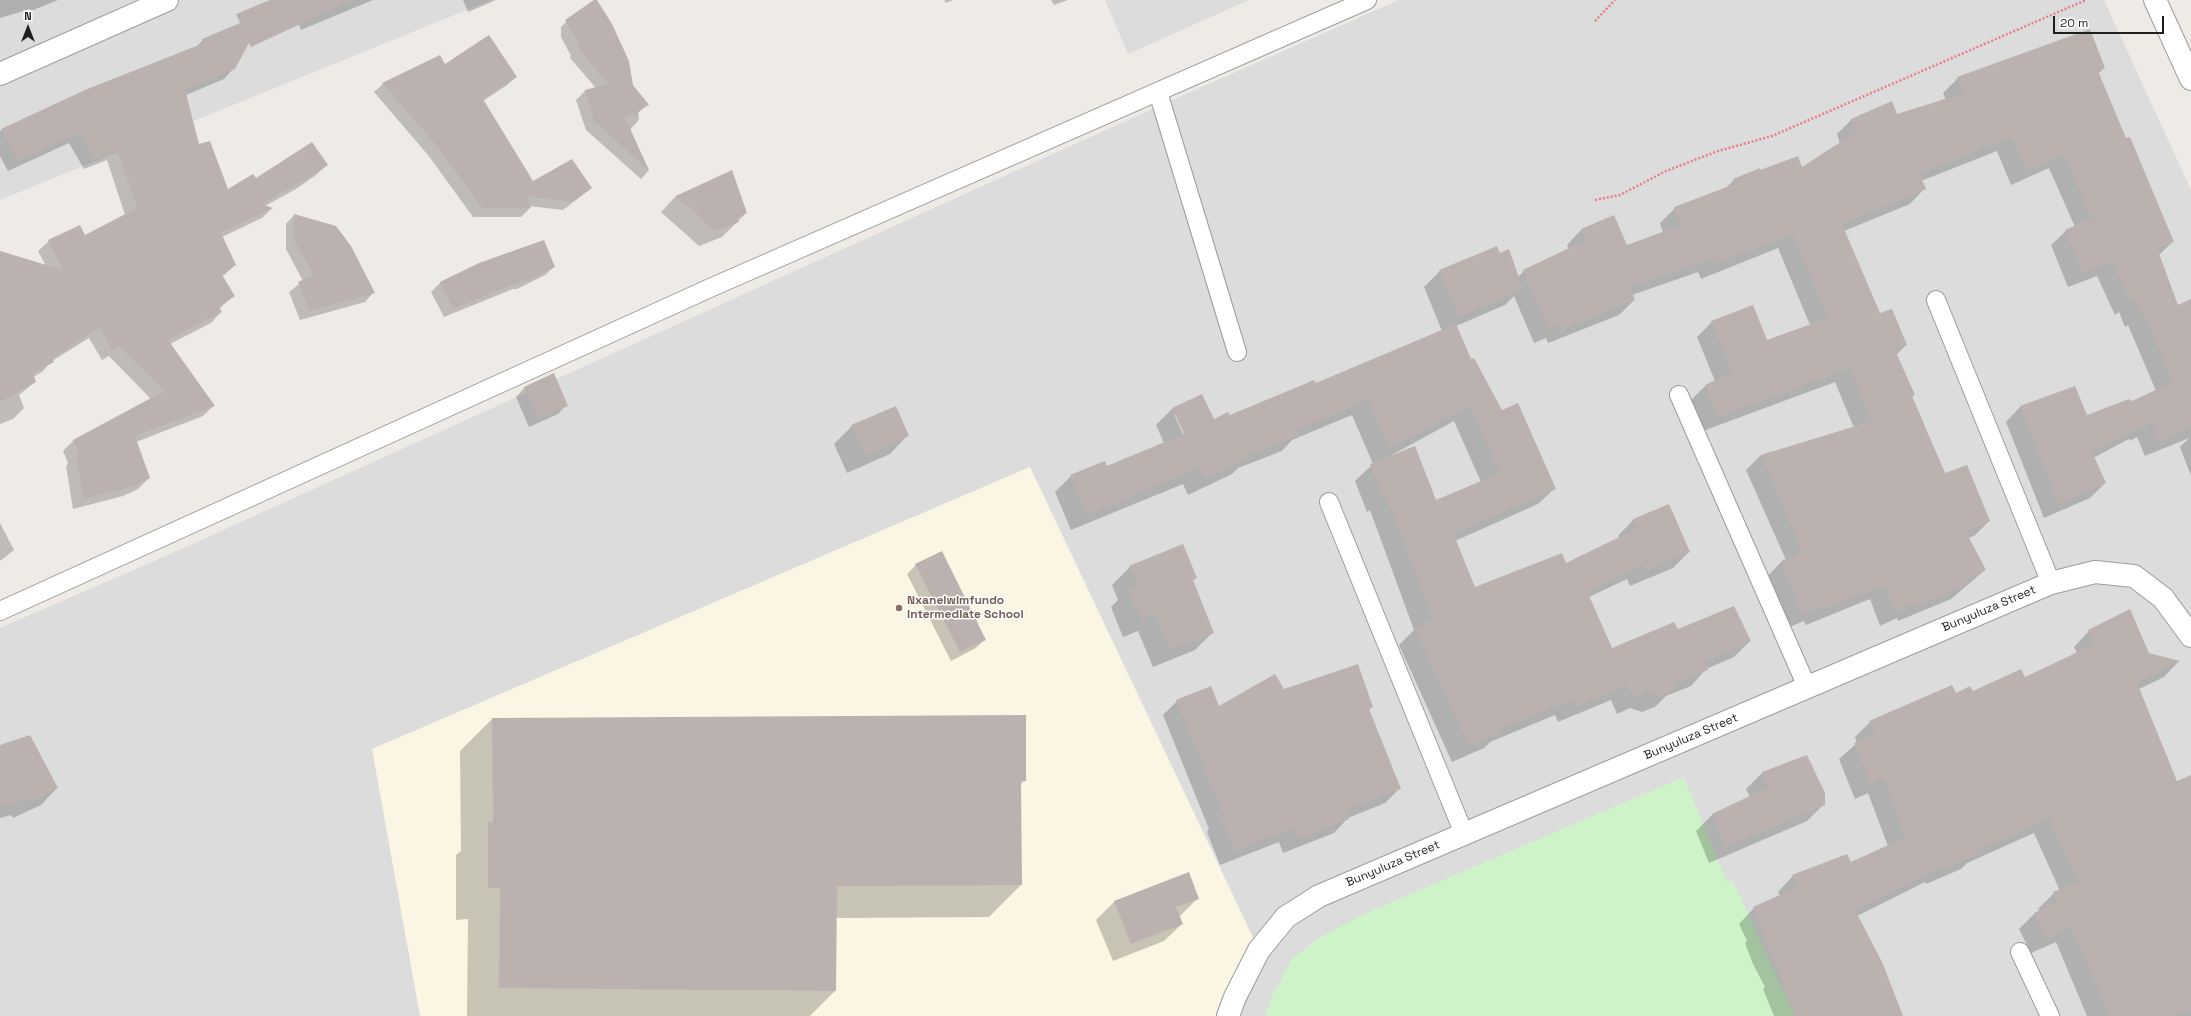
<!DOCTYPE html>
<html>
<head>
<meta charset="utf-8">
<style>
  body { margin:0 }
  #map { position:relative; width:2191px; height:1016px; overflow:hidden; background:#eeeae6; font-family:"Space Grotesk",sans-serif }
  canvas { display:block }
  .north { position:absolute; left:8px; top:8px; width:40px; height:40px; -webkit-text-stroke:3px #fff; paint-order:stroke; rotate:0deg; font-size:11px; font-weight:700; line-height:16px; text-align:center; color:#1f1f1f }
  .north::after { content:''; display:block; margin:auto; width:14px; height:18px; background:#1f1f1f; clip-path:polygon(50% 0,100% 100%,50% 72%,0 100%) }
  .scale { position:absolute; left:2053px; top:16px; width:111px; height:18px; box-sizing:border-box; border:2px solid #1f1f1f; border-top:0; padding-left:5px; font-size:12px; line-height:14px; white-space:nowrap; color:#1f1f1f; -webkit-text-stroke:3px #fff; paint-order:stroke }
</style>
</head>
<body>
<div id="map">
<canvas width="2191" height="1016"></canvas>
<div class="north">N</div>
<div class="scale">20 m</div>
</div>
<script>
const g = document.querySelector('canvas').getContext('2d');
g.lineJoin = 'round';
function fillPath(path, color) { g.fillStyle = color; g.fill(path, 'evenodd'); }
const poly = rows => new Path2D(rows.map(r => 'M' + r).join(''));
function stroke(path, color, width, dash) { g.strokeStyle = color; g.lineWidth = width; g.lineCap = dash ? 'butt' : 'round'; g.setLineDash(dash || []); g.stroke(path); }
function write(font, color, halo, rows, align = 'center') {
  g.font = font + ' "Space Grotesk",sans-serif'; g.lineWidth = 3; g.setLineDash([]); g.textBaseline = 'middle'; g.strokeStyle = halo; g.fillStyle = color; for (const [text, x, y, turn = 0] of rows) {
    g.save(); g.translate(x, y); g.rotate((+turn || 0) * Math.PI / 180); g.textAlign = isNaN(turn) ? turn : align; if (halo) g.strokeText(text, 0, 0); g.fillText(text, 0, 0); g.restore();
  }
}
fillPath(poly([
  [0,0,491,0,0,200],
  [1105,0,1249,0,1128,54],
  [1399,0,2104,0,2191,190,2191,1016,0,1016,0,628,168,555,1170,101]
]), '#dddcdc');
fillPath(poly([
  [1030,467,1259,950,1228,1016,420,1016,372,749]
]), '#fbf6e3');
fillPath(poly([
  [1684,777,1727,882,1733,881,1795,1016,1265,1016,1271,999,1291,960,1320,937,1371,911]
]), '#cff3c9');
fillPath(poly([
  [0,0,58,0,31,11,30,9,0,18],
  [289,0,373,0,301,30],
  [463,0,496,0,468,12],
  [596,0,632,86,648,104,637,114,638,121,630,130,649,170,641,179,586,130,576,100,585,91,596,88,570,58,571,56,561,37,561,27,570,18],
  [944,0,953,0,946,3],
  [1051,0,1068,0,1054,5],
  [203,40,234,68,224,79,186,95,198,146,228,190,255,179,327,165,316,175,296,189,265,206,272,208,262,218,222,237,235,265,222,277,233,296,219,309,221,312,211,323,170,344,214,405,203,416,136,442,149,478,138,489,123,496,73,509,66,466,68,463,63,451,73,441,151,399,109,356,102,360,89,338,52,361,42,372,33,377,35,382,19,395,24,408,13,419,0,424,0,252,46,266,38,251,49,241,85,237,125,215,107,160,84,169,69,143,8,171,0,156,0,131,195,48],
  [445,65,516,77,507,85,483,101,533,183,591,188,563,210,529,206,530,208,521,217,473,217,428,155,374,92,383,84],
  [2104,68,2098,74,2125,139,2173,241,2159,255,2177,306,2191,323,2191,476,2180,447,2189,438,2145,456,2137,437,2130,441,2129,439,2093,458,2105,483,2090,498,2044,518,2006,422,2020,407,2075,387,2087,416,2132,402,2156,391,2128,325,2125,327,2119,312,2115,315,2097,276,2068,287,2051,245,2066,231,2075,227,2049,168,2011,185,1997,151,1921,181,1924,189,1910,204,1844,231,1880,315,1906,345,1896,355,1914,395,1911,398,1945,474,1989,521,1974,536,1968,538,1985,570,1951,599,1898,621,1897,618,1880,626,1870,599,1806,625,1804,621,1787,628,1767,577,1781,562,1786,560,1746,470,1761,455,1854,428,1835,382,1703,431,1690,401,1705,386,1715,381,1697,337,1712,322,1766,341,1810,325,1778,248,1701,279,1698,272,1632,295,1634,300,1619,315,1548,343,1546,338,1534,343,1514,296,1505,305,1456,326,1471,361,1501,411,1555,488,1538,504,1455,541,1475,588,1565,564,1619,538,1618,536,1634,519,1689,552,1673,568,1630,586,1627,579,1589,597,1612,650,1677,630,1750,641,1734,657,1706,669,1691,686,1666,696,1655,707,1642,712,1630,708,1617,714,1611,700,1558,722,1555,715,1490,742,1484,748,1452,762,1399,645,1414,630,1370,510,1367,512,1355,481,1373,464,1352,415,1292,440,1282,451,1238,468,1232,474,1188,495,1183,484,1071,530,1055,492,1071,476,1106,467,1164,443,1156,425,1172,409,1213,420,1229,417,1315,384,1442,331,1424,287,1440,271,1499,254,1518,277,1524,271,1569,250,1567,245,1581,230,1626,246,1663,233,1660,223,1675,208,1726,188,1734,180,1760,171,1801,169,1840,144,1837,134,1851,120,1897,115,1946,100,1943,93,1958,78],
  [1174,414,1176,414,1187,439,1185,439],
  [1454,421,1481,482,1436,501,1381,461],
  [732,171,746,213,722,237,699,246,661,212,676,196],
  [294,215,373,293,365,302,300,320,289,292,303,281,286,249,286,224],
  [479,264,554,267,545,275,517,289,513,289,444,317,431,292,440,283],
  [554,374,566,405,558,414,529,427,516,397,524,388],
  [852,426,907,436,890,454,847,473,834,444],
  [0,523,14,550,0,561],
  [916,565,985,639,976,648,951,661,907,574],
  [1130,567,1196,578,1192,581,1213,632,1195,650,1153,667,1138,631,1123,637,1111,607,1118,600,1112,585],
  [2089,631,2148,654,2178,662,2164,677,2139,689,2176,782,2191,776,2191,1016,2087,1016,2056,942,2031,953,2019,929,2034,914,2040,911,2038,909,2054,893,2060,891,2034,833,1967,863,1961,869,1926,884,1925,882,1857,916,1902,1016,1774,1016,1763,989,1765,987,1753,964,1745,943,1747,941,1739,924,1754,908,1780,896,1778,892,1793,876,1850,863,1888,846,1868,793,1855,799,1839,759,1857,743,1855,737,1870,722,1955,694,1972,692,2024,678,2077,653,2074,647],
  [1283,690,1372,707,1368,711,1399,789,1385,803,1348,818,1334,833,1283,853,1279,842,1220,865,1207,832,1209,829,1163,715,1177,701,1218,708],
  [492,719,1025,780,1020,785,1021,885,989,917,836,918,835,991,810,1016,467,1016,468,919,456,920,456,855,461,851,460,751],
  [0,746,57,788,41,805,13,818,11,815,0,818],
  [1763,772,1824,804,1807,821,1709,863,1696,831,1712,815,1750,797,1746,789],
  [1188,873,1198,898,1179,917,1182,924,1164,941,1113,961,1096,920,1114,902]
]), '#0003');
fillPath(poly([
  [270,0,352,0,251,47,249,43,235,69,185,90,199,144,210,141,228,189,253,174,256,178,312,142,328,165,307,179,261,204,273,208,221,233,236,265,222,275,235,296,219,307,222,312,168,340,215,406,135,436,150,478,135,486,83,499,76,454,79,453,73,440,164,391,120,346,113,351,100,328,52,358,54,362,33,373,36,382,0,402,0,251,63,270,48,240,80,225,85,235,137,208,117,150,94,159,80,133,18,161,1,129,85,90,204,43,202,39,240,23,236,14],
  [594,0,597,0,612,24,629,61,633,85,649,105,638,111,639,121,633,113,625,117,649,171,594,121,585,90,608,84,578,48,580,46,565,20],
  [2090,29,2105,68,2098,71,2126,138,2130,137,2174,242,2157,248,2178,305,2191,299,2191,428,2159,442,2152,423,2145,427,2144,425,2092,452,2106,483,2059,504,2020,406,2075,386,2087,415,2129,399,2132,401,2173,382,2143,311,2140,312,2134,298,2130,301,2112,262,2083,273,2065,230,2092,219,2064,154,2026,171,2012,137,1919,173,1926,189,1842,224,1880,313,1892,309,1907,345,1895,350,1915,395,1912,396,1945,473,1967,465,1990,521,1966,532,1986,570,1966,581,1967,585,1913,607,1912,604,1895,612,1885,585,1820,610,1819,607,1802,614,1781,561,1803,552,1761,455,1872,421,1850,368,1718,417,1705,385,1732,372,1711,321,1753,305,1767,340,1828,318,1793,234,1715,264,1713,258,1630,287,1635,300,1563,329,1561,324,1549,329,1523,270,1586,240,1581,229,1614,215,1627,245,1681,225,1674,207,1735,184,1733,179,1760,168,1760,170,1798,156,1802,167,1856,132,1851,119,1892,101,1897,114,1964,93,1957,77],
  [489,35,517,77,483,99,533,181,572,159,592,188,573,202,526,196,531,208,482,208,437,146,382,83,440,55,445,64],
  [732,170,747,213,737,218,739,222,715,231,676,196],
  [294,214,336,226,351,246,375,293,309,311,298,282,314,275,294,240],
  [544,240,555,267,527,281,522,281,453,309,440,282,479,263],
  [1497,246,1500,253,1509,249,1523,289,1459,317,1439,270],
  [1456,324,1471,359,1474,358,1502,410,1518,403,1556,489,1453,533,1475,587,1562,553,1566,563,1638,528,1633,519,1669,504,1690,552,1646,571,1643,564,1587,591,1612,648,1674,622,1678,629,1734,606,1751,641,1705,661,1708,670,1676,683,1673,691,1659,696,1647,692,1633,698,1628,685,1575,707,1572,700,1500,729,1502,732,1469,746,1415,628,1433,620,1386,495,1383,496,1370,464,1415,446,1436,500,1500,473,1470,405,1389,448,1368,399,1298,430,1300,435,1248,455,1249,458,1204,479,1199,468,1087,515,1070,475,1105,461,1107,466,1184,434,1172,408,1202,394,1214,419,1228,412,1230,415,1314,380,1316,383],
  [554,373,568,406,538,419,524,387],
  [896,406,909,436,865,456,851,425],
  [1183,544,1197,578,1193,580,1214,633,1170,650,1156,614,1141,620,1128,589,1137,585,1129,566],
  [942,551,986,640,960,652,915,564],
  [2130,609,2149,653,2180,661,2137,683,2177,781,2191,775,2191,1010,2176,1016,2110,1016,2071,927,2046,939,2034,913,2057,902,2053,892,2078,882,2049,818,1977,851,1978,854,1942,869,1941,867,1855,910,1883,964,1903,1016,1796,1016,1778,973,1780,972,1768,949,1760,927,1762,926,1753,907,1798,887,1792,875,1847,854,1851,862,1906,837,1883,778,1871,784,1854,743,1875,734,1869,721,1952,685,1956,693,1970,686,1973,691,2021,669,2025,677,2095,644,2088,630],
  [1358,664,1373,707,1369,709,1401,789,1346,810,1349,819,1298,839,1293,828,1235,851,1221,817,1224,815,1176,700,1211,686,1219,706,1275,674,1284,689],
  [1026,715,1026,781,1021,781,1022,885,837,886,836,991,499,988,500,888,488,888,488,822,493,822,492,718],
  [30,735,58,788,30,802,28,799,0,807,0,745],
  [1807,755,1825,793,1825,805,1726,847,1712,814,1769,787,1762,772],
  [1189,872,1199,899,1176,907,1183,924,1131,944,1114,901]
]), '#bbb2b0');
const lane = poly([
  [1158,92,1237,352],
  [1936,300,2051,583],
  [1679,395,1807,687],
  [1329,502,1464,834],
  [0,611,710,288,1367,0],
  [2020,952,2050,1016]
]);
const street = poly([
  [2155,0,2191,79],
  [0,74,167,0],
  [1228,1016,1235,997,1259,950,1286,917,1319,896,2051,583,2095,572,2134,576,2163,598,2191,636]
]);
stroke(lane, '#9c9c9c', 20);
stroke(street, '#9c9c9c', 24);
stroke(poly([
  [1595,21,1615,0],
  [1595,200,1620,195,1666,171,1718,151,1772,136,2086,0]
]), '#e87d89', 2.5, [2, 2]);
stroke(lane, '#fff', 18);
stroke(street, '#fff', 22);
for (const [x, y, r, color] of [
  [899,608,4,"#8d6e63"]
]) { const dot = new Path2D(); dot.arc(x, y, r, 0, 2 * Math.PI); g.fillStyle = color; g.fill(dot); stroke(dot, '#fff', 1.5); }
write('bold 12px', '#785e54', '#fff', [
  ["Nxanelwimfundo",907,601],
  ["Intermediate School",907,615]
], 'left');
write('12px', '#1f1f1f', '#fff', [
  ["Bunyuluza Street",1989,609,-23],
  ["Bunyuluza Street",1691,737,-23],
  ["Bunyuluza Street",1393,864,-23]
]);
</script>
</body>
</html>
